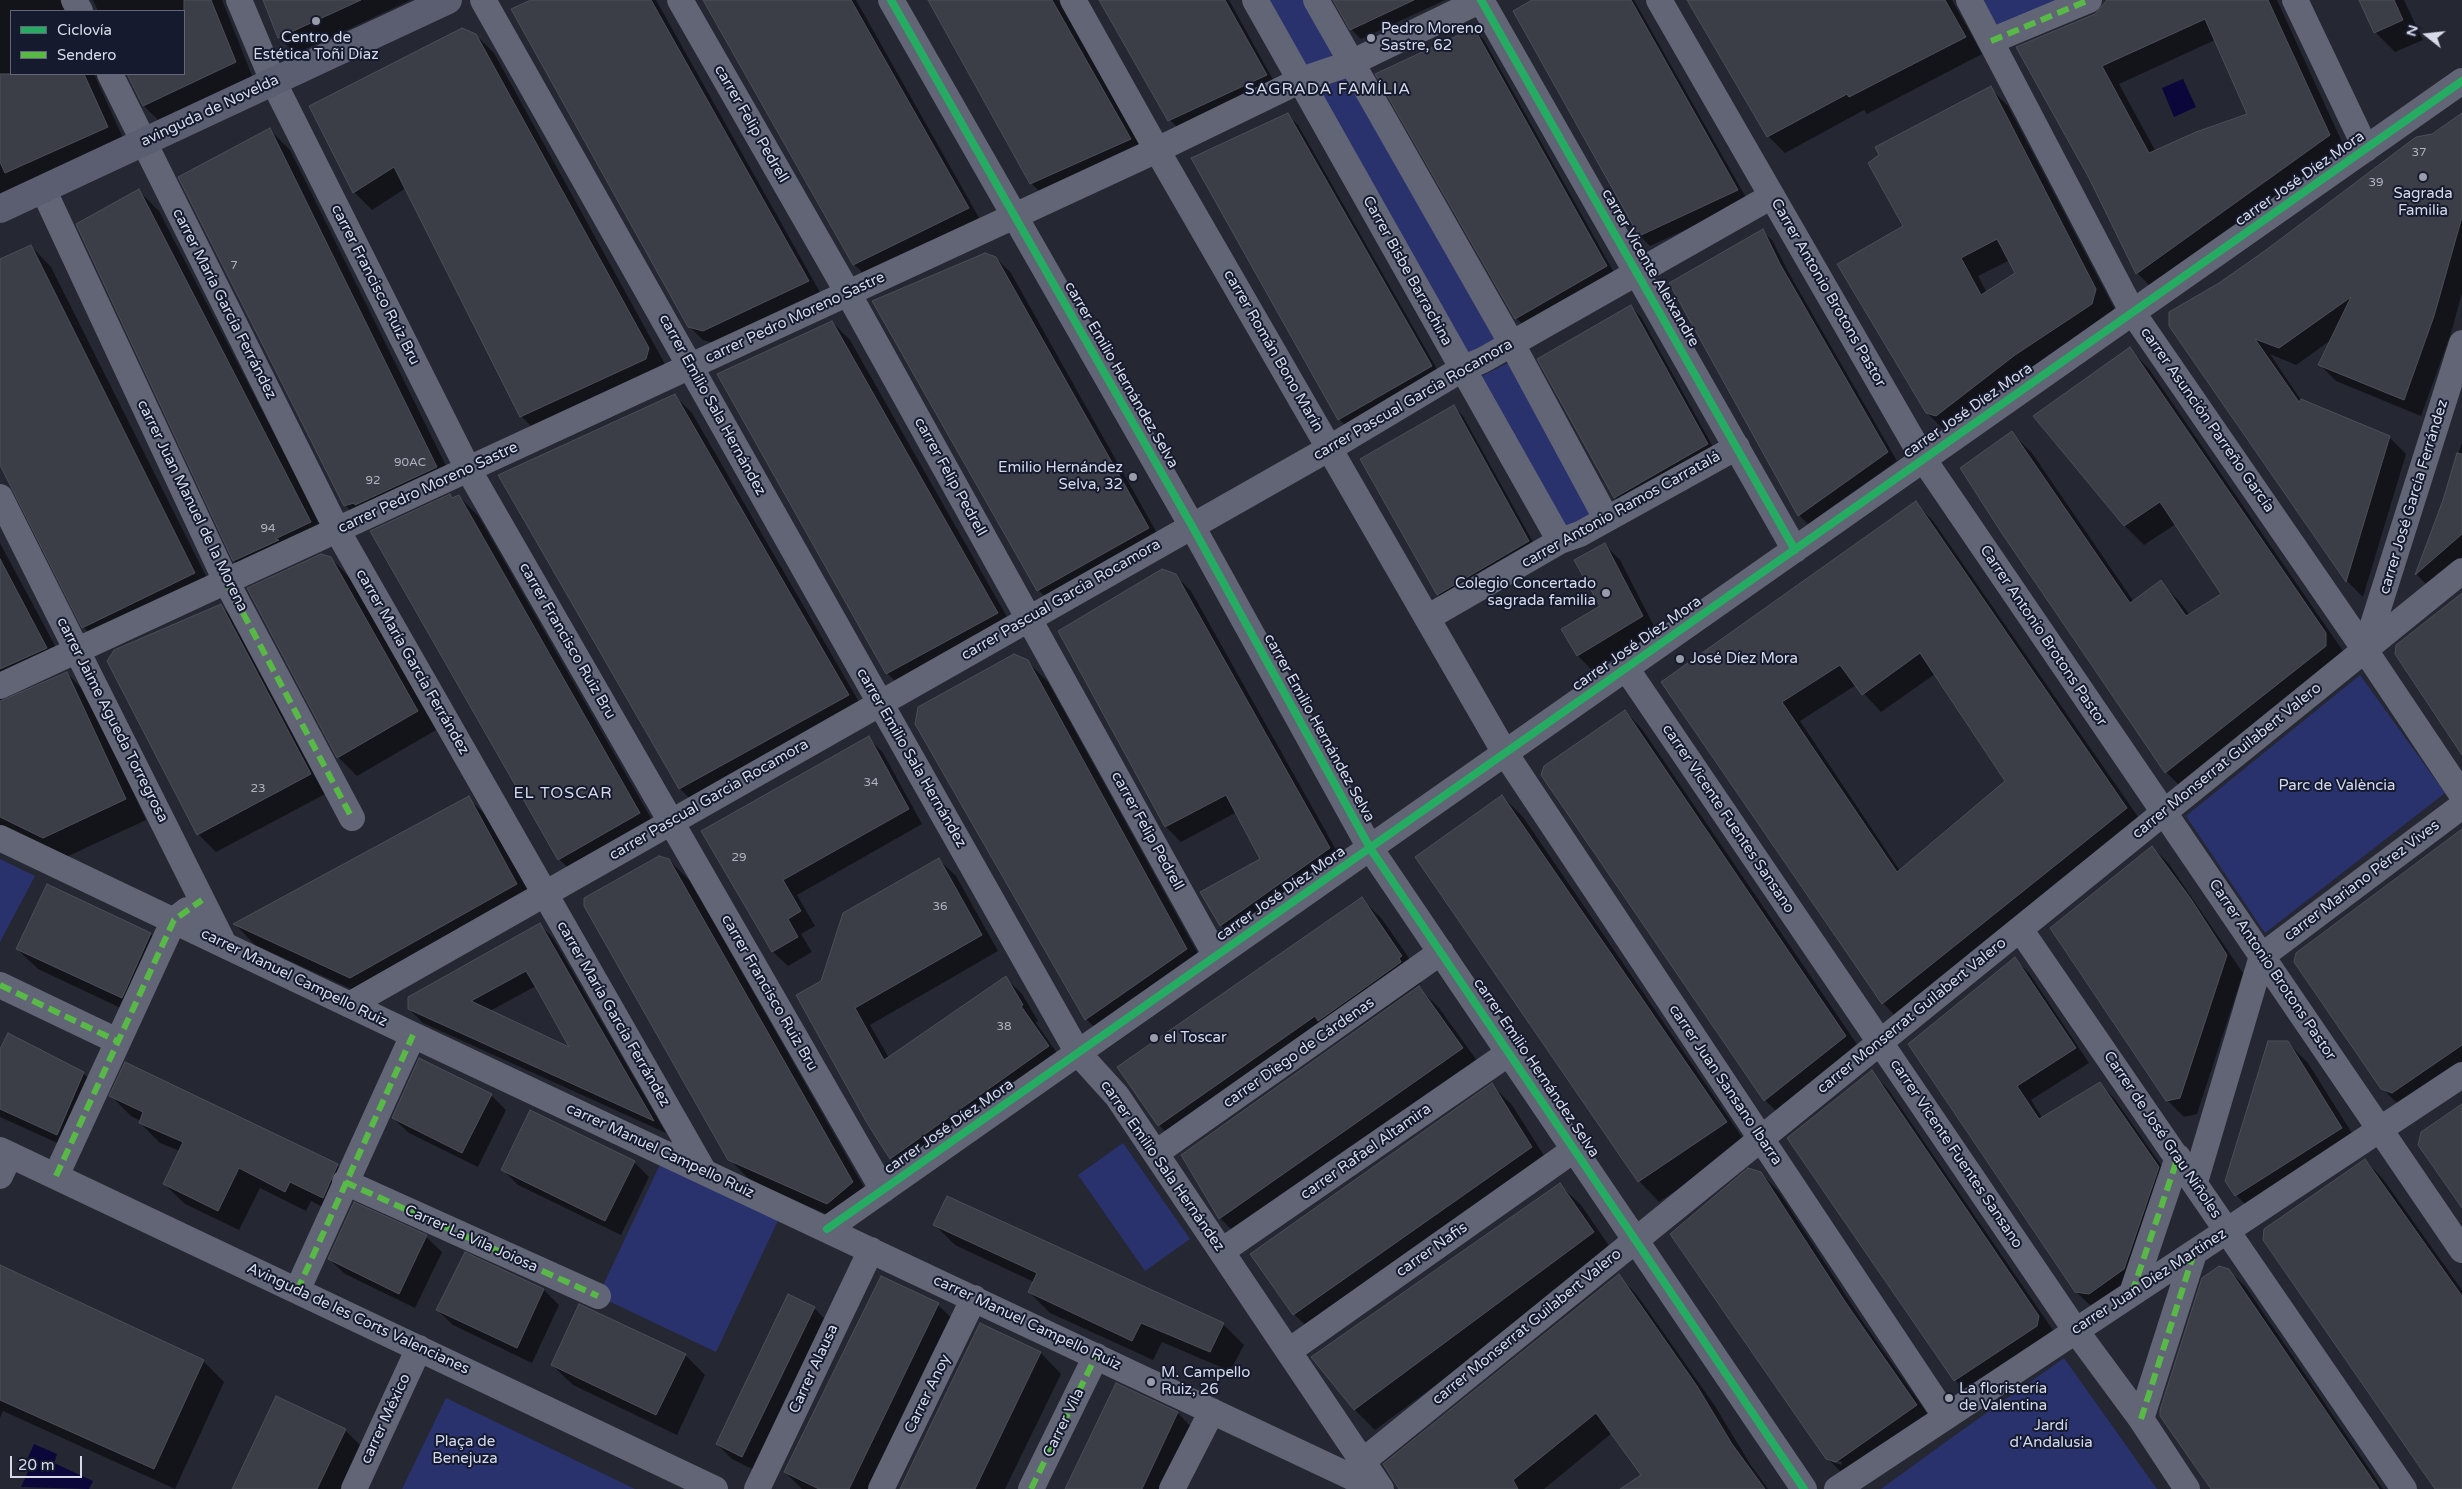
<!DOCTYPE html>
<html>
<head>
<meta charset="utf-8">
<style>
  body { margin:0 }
  #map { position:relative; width:2462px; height:1489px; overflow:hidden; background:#252732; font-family:"Varela Round",sans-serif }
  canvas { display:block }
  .legend { position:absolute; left:10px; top:10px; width:175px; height:65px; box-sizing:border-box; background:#151a2e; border:1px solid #636779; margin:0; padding:6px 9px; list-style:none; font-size:15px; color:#d7dbe9 }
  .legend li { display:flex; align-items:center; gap:10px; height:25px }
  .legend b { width:25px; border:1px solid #636779 }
  .north { position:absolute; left:2402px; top:10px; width:50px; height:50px; -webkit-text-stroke:4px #151a2e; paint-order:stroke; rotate:286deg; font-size:14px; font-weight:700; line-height:20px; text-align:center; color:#d7dbe9 }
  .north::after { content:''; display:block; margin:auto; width:18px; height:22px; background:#d7dbe9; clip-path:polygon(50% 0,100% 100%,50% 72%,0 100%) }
  .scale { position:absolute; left:10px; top:1456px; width:72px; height:22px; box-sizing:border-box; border:2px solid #d7dbe9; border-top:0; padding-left:6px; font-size:15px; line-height:18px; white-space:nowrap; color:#d7dbe9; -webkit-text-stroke:4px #151a2e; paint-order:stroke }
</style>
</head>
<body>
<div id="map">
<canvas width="2462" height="1489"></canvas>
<ul class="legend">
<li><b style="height:6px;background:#26ab63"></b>Ciclovía</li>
<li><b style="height:6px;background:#58b947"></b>Sendero</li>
</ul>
<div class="north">N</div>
<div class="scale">20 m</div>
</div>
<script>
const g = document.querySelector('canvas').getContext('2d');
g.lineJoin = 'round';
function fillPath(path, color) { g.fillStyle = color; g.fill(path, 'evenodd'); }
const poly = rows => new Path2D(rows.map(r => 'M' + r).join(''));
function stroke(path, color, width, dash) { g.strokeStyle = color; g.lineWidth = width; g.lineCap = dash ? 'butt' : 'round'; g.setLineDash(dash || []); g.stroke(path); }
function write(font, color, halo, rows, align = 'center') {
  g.font = font + ' "Varela Round",sans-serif'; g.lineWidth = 4; g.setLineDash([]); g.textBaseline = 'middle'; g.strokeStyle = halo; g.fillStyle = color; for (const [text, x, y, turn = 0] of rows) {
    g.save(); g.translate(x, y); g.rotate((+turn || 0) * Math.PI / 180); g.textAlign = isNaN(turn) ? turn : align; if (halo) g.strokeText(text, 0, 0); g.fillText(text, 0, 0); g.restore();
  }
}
fillPath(poly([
  [1267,0,1303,0,1333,55,1305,68],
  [1984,0,2089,0,2001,37],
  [1347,77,1498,340,1467,356,1318,89],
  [1510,362,1594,514,1565,530,1480,377],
  [2360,675,2445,793,2265,933,2186,816],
  [0,859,35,876,0,942],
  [1123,1143,1190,1239,1145,1271,1078,1175],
  [665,1154,783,1210,716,1352,598,1296],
  [2064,1358,2157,1489,1881,1489,1961,1431],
  [446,1398,635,1489,402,1489]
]), '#2a326e');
fillPath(poly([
  [2183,79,2196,107,2174,117,2162,88],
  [34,1444,57,1454,54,1463,93,1481,89,1489,21,1487,32,1463,27,1460]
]), '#0b073b');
fillPath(poly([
  [0,0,60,0,65,11,11,11,11,74,94,74,127,147,0,205],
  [93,0,222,0,255,83,164,126,144,106,128,74,184,74,184,11,98,11],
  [264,0,411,0,295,54,279,37],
  [534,0,656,0,821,294,717,344,703,340,689,326],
  [704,0,856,0,982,223,868,278,854,264],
  [929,0,1058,0,1146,155,1047,199,1031,183],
  [1102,0,1229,0,1276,85,1180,130,1170,120],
  [1334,0,1445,0,1361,39,1351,29],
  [1535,0,1634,0,1748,201,1650,246,1640,236],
  [1690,0,1952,0,1982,54,1867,114,1864,110,1785,153,1768,136],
  [2110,0,2277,0,2347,153,2155,291,2137,273,2090,177,2095,15,2102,9,2105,2],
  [2215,40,2248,115,2156,152,2119,84],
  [2361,0,2404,0,2423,40,2395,52,2375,32],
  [1474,30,1484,40,1616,276,1526,328,1516,318],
  [476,35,494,53,666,366,539,434,521,416,406,188,372,210,354,192],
  [1990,88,2008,106,2114,308,2109,322,1945,431,1927,413,1904,226],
  [2010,260,2017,273,1987,293,1978,276],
  [1288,115,1298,125,1441,376,1349,429,1339,419],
  [2462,115,2462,293,2451,333,2421,416,2336,381,2319,364,2331,340,2296,365,2270,354,2301,400,2389,437,2406,454,2363,597,2347,581,2170,326,2219,284],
  [270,130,290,150,457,488,366,526,346,506,180,178],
  [139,191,159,211,330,542,255,581,234,561,78,225],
  [1762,231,1772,240,1790,275,1897,461,1808,524,1799,515],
  [31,246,51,267,215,594,104,647,83,627,0,462,0,260],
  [996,258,1011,273,1162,542,1053,604,1038,590],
  [1631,306,1641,317,1717,454,1625,508,1615,497],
  [832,322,850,340,1015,631,905,691,887,673],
  [2130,349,2149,369,2345,654,2186,792,2166,772,2012,433,2032,453,2134,602,2160,582,2180,602,2190,615,2223,594,2176,524,2144,545,2124,525],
  [674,395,692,413,866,714,698,806,680,789,500,475],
  [1454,407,1463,416,1538,551,1447,604,1438,594],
  [2462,442,2462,559,2430,588,2417,575,2444,500],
  [450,495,453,499,459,496,479,517,660,834,579,879,559,859],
  [1916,503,1934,522,2145,827,1901,1022,1883,1003,1663,682],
  [1935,674,2007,781,1900,871,1800,721,1856,685,1881,712],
  [0,543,67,668,14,693,4,701,67,673,87,694,146,820,64,858,0,826],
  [1605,545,1620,560,1657,632,1593,671,1578,656,1602,607],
  [331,558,350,578,436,730,357,776,338,757,249,589],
  [1175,575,1191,591,1344,864,1237,940,1221,925,1262,859,1237,812,1181,842,1166,827,1060,631],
  [221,606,239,624,329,792,216,852,198,834],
  [1027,661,1048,682,1207,970,1107,1040,1086,1019,917,724],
  [1625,711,1642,729,1863,1053,1782,1117,1765,1100],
  [869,738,883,753,922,824,797,895,815,926,801,934,812,952,788,966,773,952,703,832],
  [1502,796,1523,817,1746,1143,1659,1202,1639,1181,1417,857],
  [468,798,489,818,536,905,371,998,255,945,236,925],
  [2462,834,2462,1075,2400,1106,2382,1088],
  [2152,847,2169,864,2243,973,2197,1114,2184,1117,2167,1100],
  [669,860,690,881,873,1203,848,1224,750,1180,729,1159],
  [939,860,956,876,998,951,870,1025,889,1058,1006,978,1022,994,1038,1021,1036,1023,1064,1063,907,1174,891,1158,822,982],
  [48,885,151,934,171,955,142,1018,38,969,17,949],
  [1362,899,1382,919,1422,977,1418,979,1421,983,1339,1040,1336,1037,1179,1145,1159,1125],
  [539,924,553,938,666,1133,423,1023,409,1009],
  [536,986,572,1050,490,1011],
  [2015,959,2029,973,2089,1063,2031,1100,2043,1119,2100,1084,2114,1098,2173,1182,2138,1283,2091,1306,2076,1292,1910,1044],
  [1419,988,1439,1008,1483,1069,1240,1238,1220,1218],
  [2288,1043,2308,1063,2362,1149,2256,1215,2236,1195],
  [0,1051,83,1073,99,1089,73,1150,0,1117],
  [1871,1072,1888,1089,2055,1333,1972,1397,1955,1380],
  [1492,1085,1512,1105,1552,1168,1315,1335,1294,1314,1251,1255],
  [491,1095,506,1110,478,1167,409,1133,393,1118],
  [111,1096,337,1165,358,1186,343,1218,311,1201,306,1211,260,1188,239,1230,185,1204,164,1184,180,1151,160,1143,140,1123,141,1121,131,1116],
  [2365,1160,2383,1179,2462,1290,2462,1489,2436,1489],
  [634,1162,649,1177,621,1235,518,1185,503,1170],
  [1761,1173,1779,1192,1863,1322,1934,1423,1845,1476,1827,1458],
  [1832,1459,1842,1462,1842,1465,1832,1462],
  [1560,1185,1581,1205,1614,1253,1375,1430,1354,1409],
  [947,1198,1223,1324,1244,1345,1230,1371,1162,1342,1153,1360,1050,1313,1029,1292,1034,1282,955,1245,935,1225],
  [354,1204,426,1237,442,1252,415,1308,345,1274,329,1259],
  [465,1254,544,1290,559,1305,532,1363,453,1325,437,1310],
  [0,1266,204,1362,224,1382,175,1489,3,1411,0,1418],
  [2228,1270,2245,1286,2383,1489,2212,1489],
  [1619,1276,1637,1295,1715,1406,1750,1464,1768,1489,1622,1489,1643,1476,1612,1433,1544,1489,1401,1489],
  [881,1277,938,1305,959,1325,879,1489,802,1489,785,1472],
  [814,1308,829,1323,758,1472,732,1459,717,1444],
  [981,1324,1041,1353,1061,1374,1005,1489,902,1489],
  [685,1355,705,1375,677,1435,573,1385,552,1365],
  [1117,1384,1178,1413,1198,1434,1172,1489,1067,1489],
  [345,1430,365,1450,347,1489,234,1489]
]), '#0007');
const building = poly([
  [184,0,211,0,236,62,143,106,127,74,184,74,184,0],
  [263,0,361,0,278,38,263,0],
  [531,0,651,0,809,281,703,331,688,327,511,9,531,0],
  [703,0,851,0,969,208,853,265,703,0],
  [928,0,1052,0,1131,139,1030,184,928,0],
  [1099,0,1225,0,1267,75,1168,121,1099,0],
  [1333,0,1414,0,1350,30,1333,0],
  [1532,0,1631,0,1738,190,1639,236,1513,11,1532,0],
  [1687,0,1945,0,1966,37,1849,97,1847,94,1767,137,1687,0],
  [2107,0,2268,0,2330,135,2136,274,2089,178,2016,47,2095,14,2107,0],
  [2205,19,2247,114,2196,132,2149,153,2102,66,2205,19],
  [2359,0,2394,0,2403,20,2374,33,2359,0],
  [462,28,476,34,649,348,646,359,520,417,394,167,353,193,309,106,462,28],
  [1474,28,1607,266,1515,319,1375,74,1474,28],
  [0,74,84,74,108,127,5,173,0,162,0,74],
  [1991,86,2096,289,2092,304,2015,355,1936,416,1926,413,1837,264,1903,226,1868,163,1879,155,1875,147,1991,86],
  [1997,239,2015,273,1981,295,1961,258,1997,239],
  [1288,113,1432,366,1338,420,1191,158,1288,113],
  [2462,113,2462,217,2434,316,2404,400,2318,365,2351,297,2279,348,2255,339,2299,402,2301,399,2390,436,2346,582,2169,326,2169,312,2219,283,2266,250,2416,137,2432,134,2462,113],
  [270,128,437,467,355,505,354,503,344,506,178,177,270,128],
  [139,189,311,522,275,539,279,540,233,561,76,224,139,189],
  [1763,229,1780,264,1888,452,1798,516,1669,283,1763,229],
  [31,245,195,573,82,628,0,465,0,259,31,245],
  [985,253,996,257,1149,528,1037,591,872,301,985,253],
  [1631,305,1708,444,1614,498,1537,359,1631,305],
  [832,321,998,613,886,674,717,374,832,321],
  [2130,347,2326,633,2326,646,2165,773,2001,532,1960,468,2012,431,2130,603,2161,580,2186,616,2221,594,2160,502,2124,526,2033,416,2130,347],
  [675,394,849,695,679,789,498,475,675,394],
  [1454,405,1529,541,1437,595,1360,459,1454,405],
  [2457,453,2462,454,2462,534,2415,575,2443,500,2457,453],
  [450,494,452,498,459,495,640,813,558,860,370,531,450,494],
  [1916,501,2127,808,1882,1004,1661,682,1916,501],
  [1920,653,2005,781,1897,872,1782,702,1840,665,1862,695,1920,653],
  [1605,543,1643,616,1577,656,1561,629,1600,606,1574,560,1605,543],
  [321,554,331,557,418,711,337,758,247,588,321,554],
  [0,559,47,648,0,669,0,559],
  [1162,569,1176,574,1330,848,1220,926,1200,892,1260,859,1226,795,1165,827,1058,631,1162,569],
  [2462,593,2462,755,2395,654,2396,645,2462,593],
  [221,604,311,774,197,835,107,661,114,650,221,604],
  [1014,654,1028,660,1187,949,1085,1020,915,724,918,707,1014,654],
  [67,672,126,799,43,838,0,817,0,701,67,672],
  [1625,710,1846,1036,1764,1101,1541,775,1544,766,1625,710],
  [869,736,909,809,783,880,801,911,788,919,798,937,772,952,701,831,869,736],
  [1502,795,1727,1122,1638,1182,1415,857,1502,795],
  [469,796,517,884,350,978,233,924,469,796],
  [2462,829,2462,1045,2392,1093,2381,1089,2294,962,2296,953,2462,829],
  [2152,846,2191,899,2227,955,2180,1098,2166,1101,2050,928,2152,846],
  [659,856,669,859,853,1182,827,1204,728,1160,584,906,584,898,659,856],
  [939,858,982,935,855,1008,884,1060,1006,976,1023,1005,1021,1006,1049,1046,890,1159,867,1123,796,995,821,981,843,913,939,858],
  [47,884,151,933,122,998,16,949,47,884],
  [1362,897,1402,956,1399,958,1401,962,1318,1021,1315,1016,1158,1126,1117,1067,1362,897],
  [540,923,599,1026,654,1121,408,1009,408,997,540,923],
  [526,971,538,991,569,1047,471,1001,526,971],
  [2015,957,2076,1048,2017,1086,2039,1119,2100,1082,2159,1167,2124,1269,2089,1294,2075,1292,1908,1044,2015,957],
  [1419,986,1463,1048,1219,1219,1181,1155,1419,986],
  [8,1033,84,1072,57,1135,0,1109,0,1049,8,1033],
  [2268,1041,2288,1041,2342,1128,2235,1196,2225,1181,2268,1041],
  [419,1058,492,1094,462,1153,392,1118,419,1058],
  [125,1062,338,1164,323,1198,290,1182,285,1192,239,1168,218,1211,163,1184,183,1142,139,1123,143,1112,109,1096,125,1062],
  [1872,1070,2039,1316,2037,1326,1954,1381,1787,1138,1872,1070],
  [1492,1083,1532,1147,1293,1315,1250,1254,1492,1083],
  [2462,1104,2462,1208,2418,1145,2421,1132,2462,1104],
  [530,1110,635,1161,605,1221,501,1170,530,1110],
  [2365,1159,2462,1296,2462,1489,2435,1489,2263,1240,2264,1229,2365,1159],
  [1748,1168,1761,1172,1846,1303,1917,1405,1836,1462,1826,1459,1670,1234,1748,1168],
  [1560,1183,1594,1232,1354,1410,1311,1357,1560,1183],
  [947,1196,1224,1323,1210,1352,1141,1323,1132,1341,1028,1292,1037,1273,933,1225,947,1196],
  [354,1202,427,1235,399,1294,328,1259,354,1202],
  [465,1252,544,1289,517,1348,436,1310,465,1252],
  [0,1265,204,1360,154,1469,0,1400,0,1265],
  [2219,1266,2229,1269,2379,1489,2211,1489,2160,1416,2160,1410,2202,1278,2219,1266],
  [1619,1274,1697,1386,1732,1444,1765,1489,1620,1489,1641,1475,1596,1413,1513,1480,1518,1489,1399,1489,1383,1464,1619,1274],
  [881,1276,939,1303,849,1489,819,1489,784,1472,881,1276],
  [788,1294,815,1307,742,1457,716,1444,788,1294],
  [579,1304,686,1354,656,1415,551,1365,579,1304],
  [980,1323,1041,1352,975,1489,900,1489,980,1323],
  [1116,1383,1178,1412,1142,1489,1065,1489,1116,1383],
  [276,1396,346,1429,317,1489,232,1489,276,1396]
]);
fillPath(building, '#3b3d47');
stroke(building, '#4c4e58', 1);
stroke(poly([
  [74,0,80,11],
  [239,0,273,81,468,469,883,1190],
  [483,0,1078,1053,1117,1096,1381,1489],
  [680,0,848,293,1216,956],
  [891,0,1192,526,1370,848,1804,1489],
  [1073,0,1157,150,1505,753,1946,1417],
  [1255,0,1560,541],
  [1316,0,1512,344,1606,518],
  [1481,0,1795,550],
  [1659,0,1924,460,2462,1250],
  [1969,0,2133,313,2365,650,2462,795],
  [2295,0,2366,149],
  [1991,41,2089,0],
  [110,74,337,530,703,1170],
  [43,189,226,581,352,818],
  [0,497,224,944],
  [1427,618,1560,541,1580,534,1737,447],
  [2365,650,2462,343],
  [1626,668,2076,1331,2141,1419,2187,1489],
  [0,686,1157,150,1301,80,1351,63,1481,0],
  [0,838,413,1035,1377,1489],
  [2020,929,2404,1489],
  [0,985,117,1041],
  [351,1004,1330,448,1462,369,1483,360,1772,196],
  [0,1150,715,1489],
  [1156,1153,1441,952],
  [0,1176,10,1155],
  [56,1176,174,920,187,910],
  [345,1182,598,1296],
  [2195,1182,2262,956,2462,806],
  [827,1229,2462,81],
  [1222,1251,1509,1053],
  [297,1291,413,1035],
  [2132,1293,2178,1157],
  [1289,1351,1575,1149],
  [2141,1419,2194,1253],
  [1363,1461,2462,571],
  [354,1489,419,1348],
  [757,1489,871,1250],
  [881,1489,974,1298],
  [1031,1489,1096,1356],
  [1172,1489,1212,1411],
  [1837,1489,2462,1075]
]), '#616576', 26);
stroke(poly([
  [0,209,448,0]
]), '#5b5e71', 28);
stroke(poly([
  [1991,41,2089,0],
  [226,581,352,818],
  [0,985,117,1041],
  [56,1176,174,920,202,900],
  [345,1182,598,1296],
  [297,1291,413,1035],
  [2132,1293,2178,1157],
  [2141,1419,2194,1253],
  [1031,1489,1096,1356]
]), '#58b947', 6, [12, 6]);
stroke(poly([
  [891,0,1192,526,1370,848,1804,1489],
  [1481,0,1795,550],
  [827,1229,2462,81]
]), '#26ab63', 8);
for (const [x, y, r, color] of [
  [316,21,5,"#999ca9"],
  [1371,38,5,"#999ca9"],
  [2423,177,5,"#999ca9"],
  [1133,477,5,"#999ca9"],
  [1606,593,5,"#999ca9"],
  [1680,659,5,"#999ca9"],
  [1154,1038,5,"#999ca9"],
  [1151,1382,5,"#999ca9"],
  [1949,1398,5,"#999ca9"]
]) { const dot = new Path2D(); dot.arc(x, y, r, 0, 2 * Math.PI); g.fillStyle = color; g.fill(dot); stroke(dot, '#151a2e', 2); }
write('12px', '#b0b4c0', null, [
  ["37",2419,153],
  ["39",2376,183],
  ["7",234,266],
  ["90AC",410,463],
  ["92",373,481],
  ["94",268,529],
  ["34",871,783],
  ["23",258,789],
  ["29",739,858],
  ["36",940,907],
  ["38",1004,1027]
]);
write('15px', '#d7dbe9', '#151a2e', [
  ["Pedro Moreno",1381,29],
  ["Sastre, 62",1381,46],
  ["Centro de",316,38,"center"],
  ["Estética Toñi Díaz",316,55,"center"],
  ["Sagrada",2423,194,"center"],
  ["Familia",2423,211,"center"],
  ["Emilio Hernández",1123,468,"right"],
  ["Selva, 32",1123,485,"right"],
  ["Colegio Concertado",1596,584,"right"],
  ["sagrada familia",1596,601,"right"],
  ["José Díez Mora",1690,659],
  ["el Toscar",1164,1038],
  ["M. Campello",1161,1373],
  ["Ruiz, 26",1161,1390],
  ["La floristería",1959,1389],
  ["de Valentina",1959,1406]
], 'left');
write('15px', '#d7dbe9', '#151a2e', [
  ["avinguda de Novelda",210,111,-25],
  ["carrer Felip Pedrell",751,124,60],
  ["carrer José Díez Mora",2300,179,-35],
  ["carrer Vicente Aleixandre",1650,268,60],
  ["Carrer Bisbe Barrachina",1407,271,61],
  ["carrer Francisco Ruiz Bru",375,285,63],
  ["Carrer Antonio Brotons Pastor",1828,293,60],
  ["carrer María García Ferrández",224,304,63],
  ["carrer Pedro Moreno Sastre",795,318,-25],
  ["carrer Román Bono Marín",1273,351,60],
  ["carrer Emilio Hernández Selva",1121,375,60],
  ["carrer Pascual Garcia Rocamora",1413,400,-30],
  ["carrer Emilio Sala Hernández",712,405,61],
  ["carrer José Díez Mora",1968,411,-35],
  ["carrer Asunción Parreño García",2207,420,55],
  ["carrer Felip Pedrell",950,477,61],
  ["carrer Pedro Moreno Sastre",428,488,-25],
  ["carrer José García Ferrández",2414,497,-73],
  ["carrer Juan Manuel de la Morena",192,506,64],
  ["carrer Antonio Ramos Carratalá",1621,510,-29],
  ["carrer Pascual Garcia Rocamora",1061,600,-30],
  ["Carrer Antonio Brotons Pastor",2043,636,56],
  ["carrer Francisco Ruiz Bru",567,641,60],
  ["carrer José Díez Mora",1637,644,-35],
  ["carrer María García Ferrández",412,662,60],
  ["carrer Jaime Agueda Torregrosa",112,720,63],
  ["carrer Emilio Hernández Selva",1319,728,61],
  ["carrer Emilio Sala Hernández",911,758,60],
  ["carrer Monserrat Guilabert Valero",2227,761,-39],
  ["carrer Pascual Garcia Rocamora",709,800,-30],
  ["carrer Vicente Fuentes Sansano",1728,819,56],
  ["carrer Felip Pedrell",1147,831,61],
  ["carrer Mariano Pérez Vives",2362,881,-37],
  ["carrer José Díez Mora",1281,894,-35],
  ["Carrer Antonio Brotons Pastor",2272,970,56],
  ["carrer Manuel Campello Ruiz",294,978,26],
  ["carrer Francisco Ruiz Bru",769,993,60],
  ["carrer María García Ferrández",613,1014,60],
  ["carrer Monserrat Guilabert Valero",1912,1016,-39],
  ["carrer Diego de Cárdenas",1299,1053,-35],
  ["carrer Emilio Hernández Selva",1536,1068,56],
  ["carrer Juan Sansano Ibarra",1725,1085,56],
  ["carrer José Díez Mora",949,1127,-35],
  ["Carrer de José Grau Niñoles",2162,1135,56],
  ["carrer Manuel Campello Ruiz",660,1151,25],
  ["carrer Rafael Altamira",1366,1152,-35],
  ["carrer Vicente Fuentes Sansano",1956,1154,56],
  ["carrer Emilio Sala Hernández",1162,1166,55],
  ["Carrer La Vila Joiosa",471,1239,24],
  ["carrer Nafis",1432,1250,-35],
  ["carrer Juan Díez Martínez",2149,1282,-33],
  ["Avinguda de les Corts Valencianes",358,1319,25],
  ["carrer Manuel Campello Ruiz",1027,1323,25],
  ["carrer Monserrat Guilabert Valero",1527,1327,-39],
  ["Carrer Alausa",814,1369,-65],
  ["Carrer Anoy",928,1394,-64],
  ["carrer México",386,1419,-65],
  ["Carrer Vila",1064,1423,-64]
]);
write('15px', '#d4dbf1', '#151a2e', [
  ["Parc de València",2337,786],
  ["Jardí",2051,1426],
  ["d'Andalusia",2051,1443],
  ["Plaça de",465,1442],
  ["Benejuza",465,1459]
]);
g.letterSpacing = '1px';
write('16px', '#d7dbe9', '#151a2e', [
  ["SAGRADA FAMÍLIA",1328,90],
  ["EL TOSCAR",563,794]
]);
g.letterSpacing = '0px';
</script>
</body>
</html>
